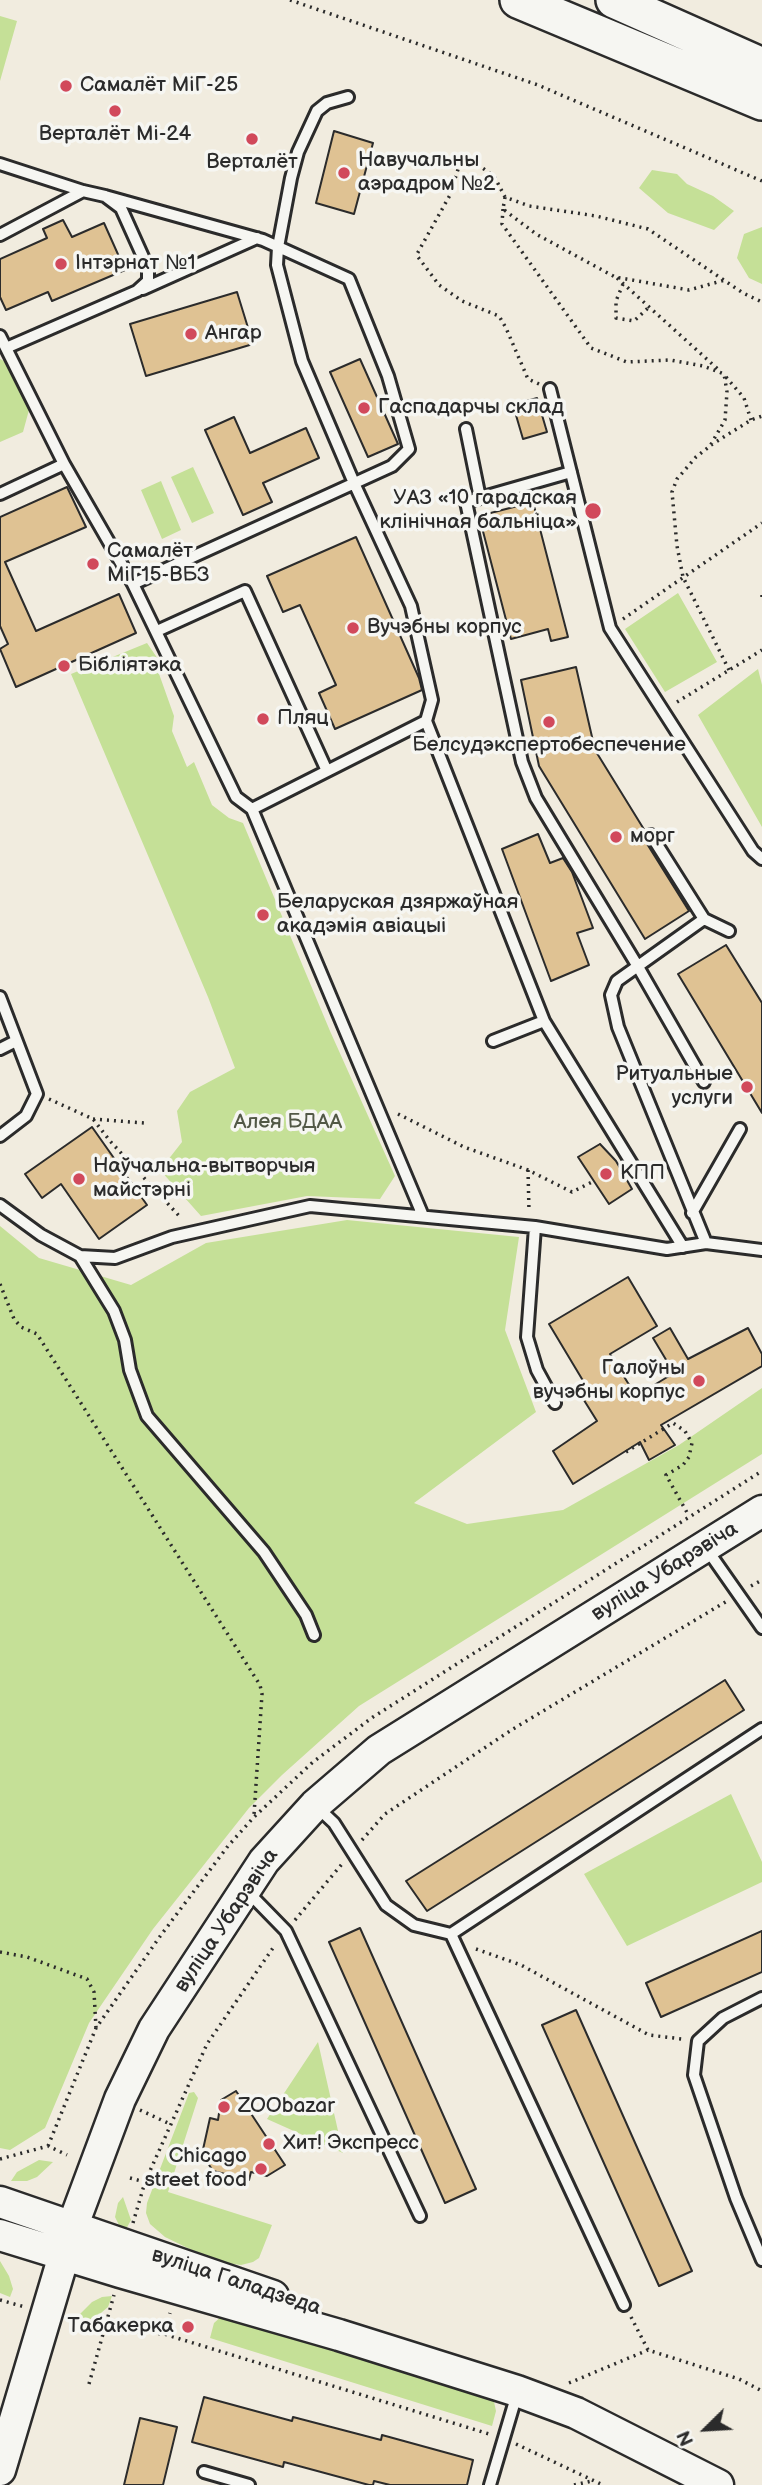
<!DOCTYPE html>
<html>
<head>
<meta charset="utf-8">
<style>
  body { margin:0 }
  #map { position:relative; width:762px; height:2485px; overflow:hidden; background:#f1ecdf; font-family:"Balsamiq Sans",sans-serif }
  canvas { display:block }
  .north { position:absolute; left:671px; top:2394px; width:70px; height:70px; -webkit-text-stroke:5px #f6f6f2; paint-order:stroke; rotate:246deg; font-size:19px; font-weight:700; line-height:28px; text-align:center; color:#2b2b2b }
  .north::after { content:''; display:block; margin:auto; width:24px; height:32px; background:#2b2b2b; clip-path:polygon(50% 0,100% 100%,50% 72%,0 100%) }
</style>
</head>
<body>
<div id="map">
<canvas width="762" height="2485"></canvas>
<div class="north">N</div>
</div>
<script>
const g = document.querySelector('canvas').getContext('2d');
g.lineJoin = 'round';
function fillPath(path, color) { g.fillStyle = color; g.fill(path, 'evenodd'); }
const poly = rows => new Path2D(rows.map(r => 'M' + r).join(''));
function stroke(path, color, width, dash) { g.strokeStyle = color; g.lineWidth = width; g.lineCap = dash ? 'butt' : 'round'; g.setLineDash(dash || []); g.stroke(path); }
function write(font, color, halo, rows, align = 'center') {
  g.font = font + ' "Balsamiq Sans",sans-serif'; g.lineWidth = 7; g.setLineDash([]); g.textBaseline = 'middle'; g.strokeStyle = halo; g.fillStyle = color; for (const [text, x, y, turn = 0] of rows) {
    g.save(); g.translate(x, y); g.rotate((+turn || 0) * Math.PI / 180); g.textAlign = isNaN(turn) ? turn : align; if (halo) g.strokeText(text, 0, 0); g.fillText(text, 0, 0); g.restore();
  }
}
fillPath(poly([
  [0,16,17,21,0,81],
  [652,170,677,174,687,184,713,196,734,211,714,230,668,213,639,188],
  [762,227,762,284,749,278,737,258,744,234],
  [0,359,8,363,29,410,23,432,0,442],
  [193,467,214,513,192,523,171,477],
  [161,481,181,530,162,539,141,490],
  [678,593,717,662,665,692,625,629],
  [147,643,160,662,158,671,174,716,172,731,187,767,194,762,212,805,229,818,243,823,330,1031,395,1176,380,1199,307,1196,201,1216,160,1170,182,1142,177,1111,190,1092,235,1068,208,997,71,674],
  [758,669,762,685,762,827,698,715],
  [347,1220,519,1237,505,1330,536,1412,414,1503,467,1524,563,1510,679,1445,762,1388,762,1454,359,1706,282,1775,249,1808,153,1929,89,2023,45,2128,10,2150,0,2148,0,1226,39,1258,131,1285,206,1243],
  [731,1794,762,1862,762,1882,627,1946,584,1874],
  [318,2042,343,2153,267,2119],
  [194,2092,198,2098,168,2192,272,2225,259,2258,253,2262,241,2265,226,2263,200,2254,165,2237,150,2224,146,2213,147,2203,189,2093],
  [39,2160,53,2162,37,2177,27,2181,11,2181,17,2172],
  [123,2197,131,2220,125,2231,120,2227,115,2217,118,2203],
  [0,2261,9,2276,13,2289,10,2297,0,2293],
  [112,2296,108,2307,89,2323,77,2322,80,2314,92,2302,102,2297],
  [223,2315,493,2397,496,2411,492,2426,210,2338,214,2323]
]), '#c5e097');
const building = poly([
  [334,131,373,143,354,214,316,203,334,131],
  [63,220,72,237,104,223,125,270,52,301,48,292,6,310,0,297,0,259,47,238,43,229,63,220],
  [237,292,253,344,146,376,130,324,237,292],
  [360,359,398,444,368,457,330,372,360,359],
  [537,398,547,432,523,439,513,405,537,398],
  [234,417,250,453,306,428,319,458,263,483,272,502,243,515,205,430,234,417],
  [67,487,86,527,5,562,36,631,119,594,136,633,16,687,0,649,8,644,0,626,0,517,67,487],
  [533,502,568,637,551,641,548,629,511,639,479,516,533,502],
  [356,537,419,678,422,690,335,729,319,693,336,685,300,605,283,612,267,576,356,537],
  [576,667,595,750,645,831,644,839,689,911,645,939,539,766,521,680,576,667],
  [538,834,550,863,563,858,572,872,593,928,577,933,589,965,551,981,502,849,538,834],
  [726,945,762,1003,762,1113,678,974,726,945],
  [92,1127,147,1205,99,1239,61,1184,42,1198,25,1174,92,1127],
  [600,1144,616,1161,632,1189,609,1204,578,1157,600,1144],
  [628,1277,657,1326,610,1354,636,1396,674,1373,653,1338,670,1328,688,1359,748,1328,762,1354,762,1366,661,1425,675,1445,649,1460,640,1442,573,1484,553,1451,597,1421,577,1389,585,1384,549,1324,628,1277],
  [725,1680,744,1710,427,1911,406,1881,725,1680],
  [360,1928,476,2189,445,2203,329,1942,360,1928],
  [762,1931,762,1972,661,2017,646,1983,762,1931],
  [576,2010,692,2271,659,2286,542,2025,576,2010],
  [236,2091,285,2165,267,2176,251,2172,249,2180,213,2171,202,2154,210,2118,218,2120,221,2100,236,2091],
  [204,2397,292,2421,293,2417,381,2440,382,2435,473,2460,467,2485,390,2485,374,2481,373,2485,369,2485,284,2462,283,2467,192,2442,204,2397],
  [140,2418,177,2427,163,2485,124,2485,140,2418]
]);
fillPath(building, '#dfc293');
stroke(building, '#2b2b2b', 2);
const service = poly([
  [348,97,327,103,317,111,298,152,291,178,278,247,277,265,302,361,354,483,411,606,432,700,426,721,544,1021,683,1247],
  [0,164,83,191,105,196,121,208,148,268,148,281,137,291,6,348],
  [105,196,263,240,349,279,388,376,409,449,392,466,133,584],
  [0,235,83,191],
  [143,289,257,238],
  [0,336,64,464,133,584,236,797,252,809,423,1216],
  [550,389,610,628,753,851,762,859],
  [466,429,480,498],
  [571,472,466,502,522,762,536,798,637,965,704,1082],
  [0,494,64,464],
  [157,631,245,591,327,771],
  [252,809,426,721],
  [651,835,704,919,729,931],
  [704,919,617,981,611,995,618,1027,706,1243],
  [0,997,37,1094,26,1116,0,1136],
  [493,1041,544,1021],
  [0,1049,16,1041],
  [0,1205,41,1235,80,1256,115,1258,172,1237,310,1206,535,1227,667,1249,706,1243,762,1250],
  [692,1213,740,1129],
  [535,1227,527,1337,537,1370,555,1403],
  [80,1256,114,1311,125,1340,130,1370,147,1416,264,1552,306,1615,314,1635],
  [706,1548,762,1628],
  [317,1807,334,1823,386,1905,414,1925,451,1934,762,1729],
  [247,1891,286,1931,420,2216],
  [451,1934,624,2305],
  [762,1998,723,2018,698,2041,694,2075,736,2198,762,2260],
  [204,2472,249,2485],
  [490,2485,517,2394]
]);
const secondary = poly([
  [0,2202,273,2296],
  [0,2235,120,2272,339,2335,517,2391,576,2413,718,2485],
  [0,2470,73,2225,120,2099,154,2029,264,1861,315,1805,379,1750,762,1511]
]);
const trunk = poly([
  [518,0,762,102],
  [614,0,762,66]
]);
stroke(service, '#2b2b2b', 16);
stroke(secondary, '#2b2b2b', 35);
stroke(trunk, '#2b2b2b', 40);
stroke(poly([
  [290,0,538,85,762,181],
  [505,197,503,209,536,234,615,277,689,290,725,280],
  [503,209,502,224,591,348,627,362,670,360,703,366,724,374,727,392,725,420,710,446,696,457,677,479,672,492,677,546,683,577,729,670],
  [617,278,720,371],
  [623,284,616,301,616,318,634,321,648,308],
  [726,377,744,398,751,420],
  [539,384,528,379,506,328,499,316,462,301,439,285,418,257,417,254,450,195,460,163,471,160,494,176,505,197,529,206,596,216,648,229,743,293,762,302],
  [711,445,751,420,762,416],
  [762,595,762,598],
  [623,619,762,523],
  [677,702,762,650],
  [49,1099,93,1119,110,1141,181,1218],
  [398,1114,464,1147,528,1170,572,1192,594,1181],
  [93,1119,144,1123],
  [528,1170,529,1211],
  [0,1284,14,1319,21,1327,37,1334,260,1685,262,1694,254,1815],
  [626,1452,673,1423,685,1431,692,1443,689,1457,683,1465,666,1475,689,1516],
  [751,1586,762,1580],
  [362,1840,385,1814,513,1729,727,1601],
  [295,1920,342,1864],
  [476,1949,521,1965,649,2035,682,2039],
  [0,1952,27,1957,87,1979,94,1992,96,2028],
  [140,2110,170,2124],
  [48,2146,96,2028,161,1935,228,1846,254,1817,313,1762,373,1717,762,1471],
  [0,2159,48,2146,67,2155],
  [130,2178,145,2182],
  [133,2223,145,2182,207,2044,275,1945],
  [0,2300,25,2307],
  [631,2317,648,2350,739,2379,762,2391],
  [69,2319,104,2330,164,2334,489,2434],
  [164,2334,170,2313],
  [569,2383,648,2350],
  [89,2384,114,2295],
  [516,2444,603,2485],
  [574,2485,592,2481]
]), '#2b2b2b', 3.5, [2, 5]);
stroke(service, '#f6f6f2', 10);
stroke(secondary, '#f6f6f2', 30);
stroke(trunk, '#f6f6f2', 35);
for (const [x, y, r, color] of [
  [66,86,7,"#d1495b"],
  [115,111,7,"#d1495b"],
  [252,139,7,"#d1495b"],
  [344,173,7,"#d1495b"],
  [61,264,7,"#d1495b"],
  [191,334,7,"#d1495b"],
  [364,408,7,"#d1495b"],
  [593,511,9,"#d1495b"],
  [93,564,7,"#d1495b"],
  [353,628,7,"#d1495b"],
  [64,666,7,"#d1495b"],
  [263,719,7,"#d1495b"],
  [549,722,7,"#d1495b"],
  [616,837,7,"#d1495b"],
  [263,915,7,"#d1495b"],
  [747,1087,7,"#d1495b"],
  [606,1174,7,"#d1495b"],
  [79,1179,7,"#d1495b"],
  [699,1381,7,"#d1495b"],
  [224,2107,7,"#d1495b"],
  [269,2144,7,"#d1495b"],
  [261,2169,7,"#d1495b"],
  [188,2327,7,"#d1495b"]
]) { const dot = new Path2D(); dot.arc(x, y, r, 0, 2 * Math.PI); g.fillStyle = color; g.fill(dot); stroke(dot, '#f6f6f2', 2.5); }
write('21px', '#2b2b2b', '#f6f6f2', [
  ["Самалёт МіГ-25",80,86],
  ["Верталёт Мі-24",115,135,"center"],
  ["Навучальны",358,161],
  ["аэрадром №2",358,185],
  ["Верталёт",252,163,"center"],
  ["Інтэрнат №1",75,264],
  ["Ангар",205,334],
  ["Гаспадарчы склад",378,408],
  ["УАЗ «10 гарадская",577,499,"right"],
  ["клінічная бальніца»",577,523,"right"],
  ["Самалёт",107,552],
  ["МіГ15-ВБЗ",107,576],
  ["Вучэбны корпус",367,628],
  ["Бібліятэка",78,666],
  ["Пляц",277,719],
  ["Белсудэкспертобеспечение",549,746,"center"],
  ["морг",630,837],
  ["Беларуская дзяржаўная",277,903],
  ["акадэмія авіацыі",277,927],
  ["Ритуальные",733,1075,"right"],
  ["услуги",733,1099,"right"],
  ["Наўчальна-вытворчыя",93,1167],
  ["майстэрні",93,1191],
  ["КПП",620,1174],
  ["Галоўны",685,1369,"right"],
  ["вучэбны корпус",685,1393,"right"],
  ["ZOObazar",238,2107],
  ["Хит! Экспресс",283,2144],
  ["Chicago",247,2157,"right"],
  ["street food",247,2181,"right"],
  ["Табакерка",174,2327,"right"]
], 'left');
write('21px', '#525846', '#f6f6f2', [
  ["Алея БДАА",288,1123]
]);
write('21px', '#2b2b2b', '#f6f6f2', [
  ["вуліца Убарэвіча",665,1572,-32],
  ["вуліца Убарэвіча",227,1921,-56],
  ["вуліца Галадзеда",236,2282,18]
]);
</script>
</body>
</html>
